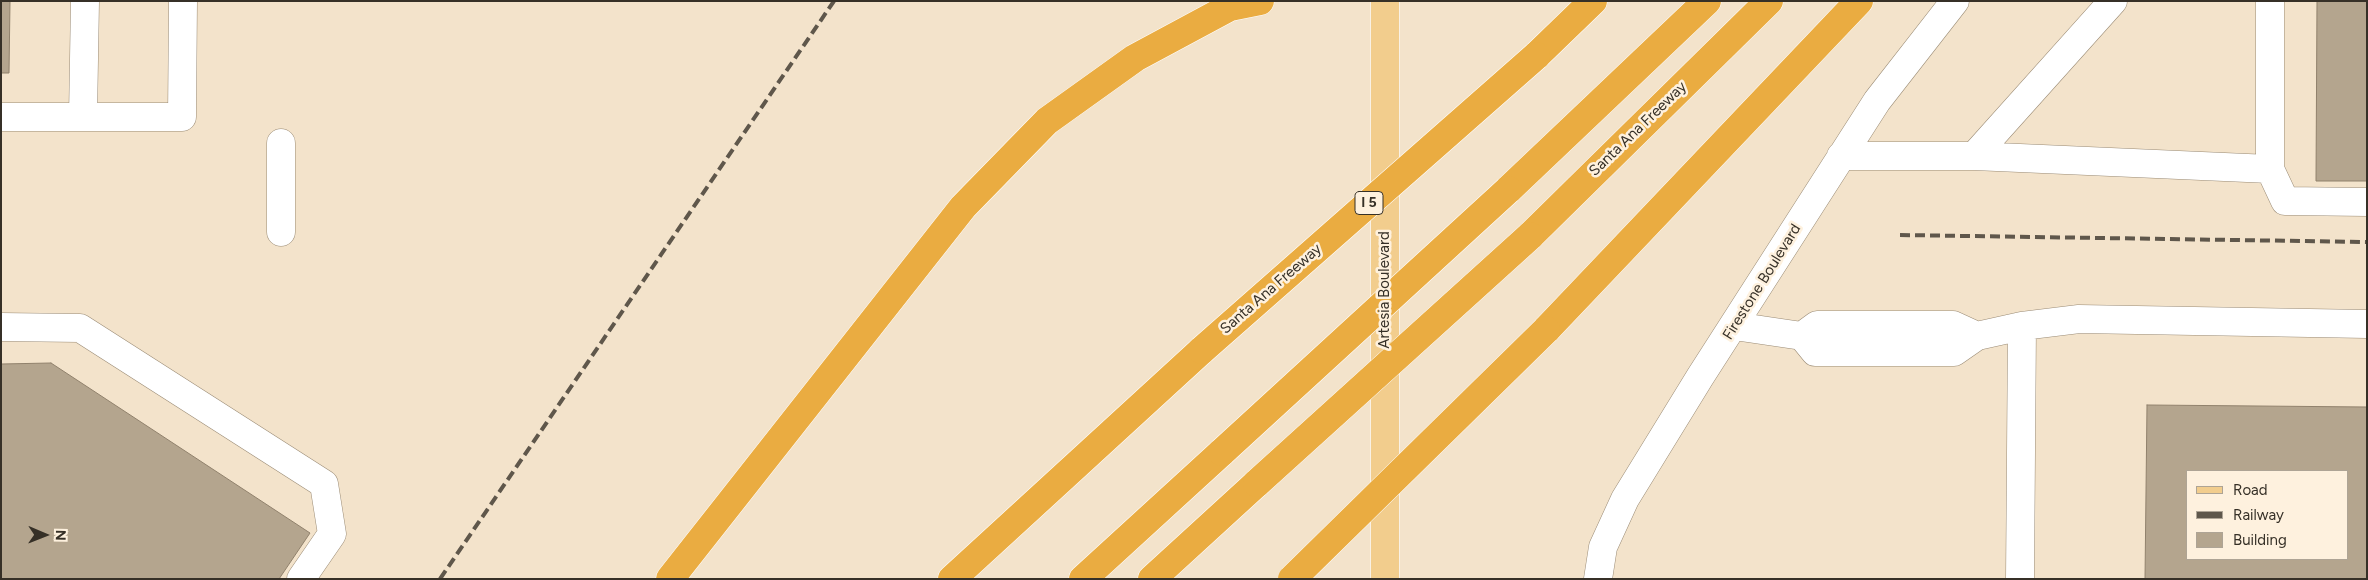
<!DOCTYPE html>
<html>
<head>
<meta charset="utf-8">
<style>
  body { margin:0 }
  #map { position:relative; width:2368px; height:580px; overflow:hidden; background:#f3e3cb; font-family:Figtree,sans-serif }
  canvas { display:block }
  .frame { position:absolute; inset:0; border:2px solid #363027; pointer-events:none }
  .legend { position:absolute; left:2186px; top:470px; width:162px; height:90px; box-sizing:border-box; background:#fef1de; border:1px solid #aea495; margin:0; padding:6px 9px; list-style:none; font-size:15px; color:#363027 }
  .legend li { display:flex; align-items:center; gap:10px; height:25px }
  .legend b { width:25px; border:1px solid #aea495 }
  .north { position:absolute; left:20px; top:510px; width:50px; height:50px; -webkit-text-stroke:4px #fef1de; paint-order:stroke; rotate:91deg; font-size:14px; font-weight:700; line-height:20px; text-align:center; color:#363027 }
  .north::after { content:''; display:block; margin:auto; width:18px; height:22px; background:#363027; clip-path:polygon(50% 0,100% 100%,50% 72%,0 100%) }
</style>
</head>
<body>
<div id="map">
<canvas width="2368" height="580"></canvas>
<div class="frame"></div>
<ul class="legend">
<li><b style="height:6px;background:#f2cd8d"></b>Road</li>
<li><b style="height:6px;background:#5f574b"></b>Railway</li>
<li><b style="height:14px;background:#b4a58e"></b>Building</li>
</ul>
<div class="north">N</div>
</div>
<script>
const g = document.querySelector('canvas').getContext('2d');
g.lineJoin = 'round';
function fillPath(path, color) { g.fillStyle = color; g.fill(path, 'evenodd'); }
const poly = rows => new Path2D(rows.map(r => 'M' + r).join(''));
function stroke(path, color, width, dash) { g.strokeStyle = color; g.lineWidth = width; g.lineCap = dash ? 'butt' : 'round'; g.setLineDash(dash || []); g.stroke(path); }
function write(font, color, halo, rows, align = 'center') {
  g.font = font + ' Figtree,sans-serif'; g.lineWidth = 5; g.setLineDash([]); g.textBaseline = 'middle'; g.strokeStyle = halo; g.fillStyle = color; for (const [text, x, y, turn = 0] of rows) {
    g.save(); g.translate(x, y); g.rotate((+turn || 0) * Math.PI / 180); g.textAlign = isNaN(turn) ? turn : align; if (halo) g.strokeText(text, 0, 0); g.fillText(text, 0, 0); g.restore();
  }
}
const building = poly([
  [1,1,10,1,9,73,1,73,1,1],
  [2317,1,2367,1,2367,181,2316,181,2317,1],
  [51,363,310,533,279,579,1,579,1,364,51,363],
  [2147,405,2367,407,2367,579,2145,579,2147,405],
  [2187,471,2347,471,2347,559,2187,559,2187,471]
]);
fillPath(building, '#b4a58e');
stroke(building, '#90816c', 1);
const minor = poly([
  [1,117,182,117,183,1],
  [83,117,85,1],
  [1841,156,1974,156,2270,169,2270,1],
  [1974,156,2113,1],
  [2270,169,2285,201,2367,202],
  [281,232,281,143],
  [1734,326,1802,336,1815,352,1954,352,1977,336,2022,326,2079,319,2367,324],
  [1,327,80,328,324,484,332,534,301,579],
  [1802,336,1817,325,1953,325,1977,336],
  [1598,579,1603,547,1625,499,1700,377,1877,101,1955,1],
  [2020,579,2022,326]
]);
const major = poly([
  [1385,579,1385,1]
]);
const highway = poly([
  [1536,56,1593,1],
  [1508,190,1707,1],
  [1530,236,1769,1],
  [1546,330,1859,1],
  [670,579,963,207,1047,121,1135,58,1230,7,1260,1],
  [952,579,1202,350],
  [1083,579,1222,452],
  [1152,579,1257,483]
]);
stroke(minor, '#9a8b75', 29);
stroke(major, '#fff', 29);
stroke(highway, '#fff', 29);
stroke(minor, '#fff', 28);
stroke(major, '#f2cd8d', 28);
stroke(highway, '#eaac41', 28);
stroke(poly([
  [1900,235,2367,242],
  [440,579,834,1]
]), '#5f574b', 4, [10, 5]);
const highwayBridge = poly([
  [1202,350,1536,56],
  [1222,452,1508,190],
  [1257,483,1530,236],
  [1292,579,1546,330]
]);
stroke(highwayBridge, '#fff', 29, []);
stroke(highwayBridge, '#eaac41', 28);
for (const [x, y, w] of [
  [1369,203,28]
]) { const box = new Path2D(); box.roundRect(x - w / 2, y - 11.5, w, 23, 4); g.fillStyle = '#fef1de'; g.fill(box); stroke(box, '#363027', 1); }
write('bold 14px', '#363027', null, [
  ["I 5",1369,203]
]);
write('15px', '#363027', '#fef1de', [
  ["Santa Ana Freeway",1638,129,-44],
  ["Firestone Boulevard",1762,282,-58],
  ["Santa Ana Freeway",1271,289,-41],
  ["Artesia Boulevard",1385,290,-90]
]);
</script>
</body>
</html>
